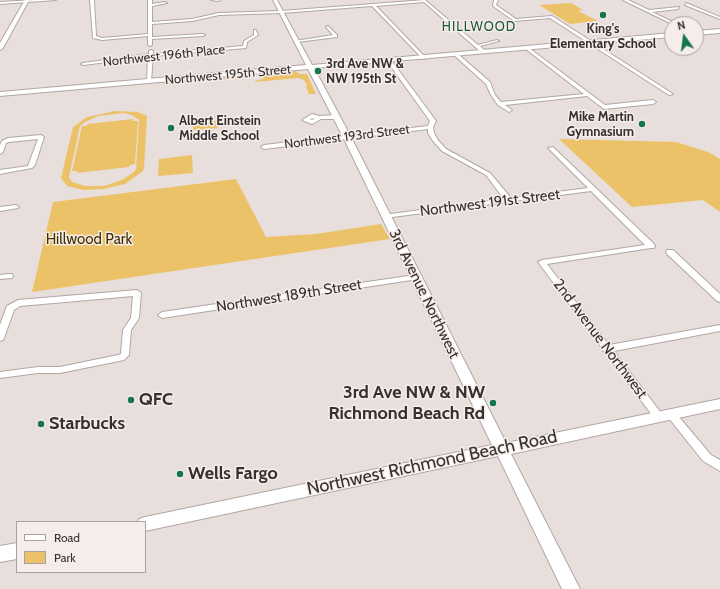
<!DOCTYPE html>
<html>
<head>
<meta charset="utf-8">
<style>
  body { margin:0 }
  #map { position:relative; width:720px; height:589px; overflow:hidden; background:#e8dedc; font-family:Cabin,sans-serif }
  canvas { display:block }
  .legend { position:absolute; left:16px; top:521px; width:130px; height:52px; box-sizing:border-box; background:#f6ece9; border:1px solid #a9a19f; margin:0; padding:5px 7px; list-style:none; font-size:12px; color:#353130 }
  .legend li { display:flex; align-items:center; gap:8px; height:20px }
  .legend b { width:20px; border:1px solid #a9a19f }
  .north { position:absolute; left:664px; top:16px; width:40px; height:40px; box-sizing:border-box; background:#f6ece9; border:1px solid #a9a19f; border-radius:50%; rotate:346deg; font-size:11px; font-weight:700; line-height:16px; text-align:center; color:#353130 }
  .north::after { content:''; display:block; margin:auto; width:14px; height:18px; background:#14764d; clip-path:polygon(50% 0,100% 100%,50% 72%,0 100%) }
</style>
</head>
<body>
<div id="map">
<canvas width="720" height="589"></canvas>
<ul class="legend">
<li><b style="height:5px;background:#fff"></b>Road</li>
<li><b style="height:11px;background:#ecc268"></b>Park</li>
</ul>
<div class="north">N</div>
</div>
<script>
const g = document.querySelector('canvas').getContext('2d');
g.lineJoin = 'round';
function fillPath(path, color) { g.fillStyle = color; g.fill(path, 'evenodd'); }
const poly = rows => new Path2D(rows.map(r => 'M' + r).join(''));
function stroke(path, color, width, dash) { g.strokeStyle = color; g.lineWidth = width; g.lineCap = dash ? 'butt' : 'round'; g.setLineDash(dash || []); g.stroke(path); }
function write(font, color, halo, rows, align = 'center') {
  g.font = font + ' Cabin,sans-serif'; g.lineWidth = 3; g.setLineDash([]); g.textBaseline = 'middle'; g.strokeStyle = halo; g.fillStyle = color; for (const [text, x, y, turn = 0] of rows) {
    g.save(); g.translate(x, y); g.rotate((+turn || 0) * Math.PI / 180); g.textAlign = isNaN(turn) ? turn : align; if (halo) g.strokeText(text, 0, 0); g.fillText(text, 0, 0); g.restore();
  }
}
fillPath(poly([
  [571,3,583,10,578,11,598,21,570,24,539,5],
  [296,71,299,74,307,74,316,94,309,94,306,87,307,85,304,80,298,78,255,82,255,81,263,79,266,74],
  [255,75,252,77,167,84,162,83],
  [115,111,138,112,147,116,144,168,143,171,125,184,104,189,83,190,67,186,61,178,73,127,87,117],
  [124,113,132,115,139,120,136,169,134,172,122,180,104,186,85,186,72,182,69,177,80,126,85,122,98,116],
  [133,119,133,121,138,121,135,164,130,165,129,167,77,173,77,171,72,171,82,126,87,126,87,124],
  [216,121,218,128,193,130,193,123],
  [559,139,676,142,708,152,720,159,720,212,703,200,632,207],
  [192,155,193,173,158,176,159,159],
  [236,179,266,237,316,234,381,224,390,239,32,292,53,202]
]), '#ecc268');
const street = poly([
  [35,0,56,0,0,4,0,2,35,0],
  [90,0,94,0,96,36,102,38,148,34,148,0,152,0,152,4,165,2,167,3,152,6,152,22,192,19,219,13,281,11,425,0,478,45,497,40,499,41,480,46,486,52,482,53,424,2,376,6,425,57,425,59,423,59,372,6,281,13,219,15,192,21,152,24,152,37,203,34,205,35,203,36,152,39,152,45,150,46,148,45,148,36,102,40,93,38,90,0],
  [211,0,220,0,218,1,211,0],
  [494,0,498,0,496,5,516,19,552,16,673,94,669,95,550,18,514,21,493,6,494,0],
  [623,0,628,0,649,10,679,7,678,9,652,12,677,24,672,24,623,0],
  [686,3,720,17,720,19,685,5,686,3],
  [328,26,337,35,337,37,297,42,295,41,333,35,326,27,328,26],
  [254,30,256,30,258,35,247,42,246,48,153,56,151,81,149,82,147,81,148,57,83,65,81,64,83,63,149,54,149,51,151,50,153,51,153,54,243,46,244,41,254,35,254,30],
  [529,48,605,105,653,100,656,102,653,104,604,109,587,96,505,105,512,110,509,112,498,105,491,95,486,84,454,55,458,54,490,82,495,95,501,102,584,94,527,50,527,49,529,48],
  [389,60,391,60,436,121,433,127,434,133,438,140,446,149,490,173,511,198,588,188,548,148,553,147,654,244,655,246,654,248,651,248,547,264,609,345,720,325,720,331,614,351,661,413,663,416,661,419,658,420,655,419,605,352,603,351,602,348,538,262,542,260,645,245,591,191,385,218,383,217,383,215,504,199,486,175,442,151,433,141,428,133,428,129,264,149,261,147,264,145,428,126,430,121,387,61,389,60],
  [312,114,319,116,336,115,339,117,336,119,321,119,312,124,302,120,312,114],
  [312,118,315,119,310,120,312,118],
  [41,135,44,137,35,165,32,168,0,174,0,170,28,166,38,139,9,142,6,143,3,152,0,154,0,145,2,141,8,138,41,135],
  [16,205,19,207,18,208,0,211,0,207,16,205],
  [667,250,673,250,720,294,720,302,717,301,667,254,666,252,667,250],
  [9,274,12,274,13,276,12,278,0,279,0,275,9,274],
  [415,275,418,275,419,277,418,279,162,318,158,315,162,312,415,275],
  [137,290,141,293,139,318,131,330,129,355,124,360,60,373,38,373,0,378,0,372,38,367,60,367,118,355,121,354,123,330,131,318,133,296,20,306,14,310,4,338,3,340,0,341,0,325,7,306,18,300,137,290],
  [671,410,674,411,711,455,720,460,720,471,703,461,668,417,666,414,668,411,671,410]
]);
const secondary = poly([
  [25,0,29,0,3,48,0,50,0,43,25,0],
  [273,0,277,0,312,65,672,33,672,37,314,68,351,137,506,443,720,399,720,409,511,454,580,589,562,589,498,456,145,531,145,522,138,522,139,519,145,517,492,445,343,137,308,69,0,96,0,92,306,65,273,0],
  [720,29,720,33,696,35,696,31,720,29],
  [17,543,17,559,0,562,0,546,17,543]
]);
stroke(street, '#b0a7a4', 2);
stroke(secondary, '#b0a7a4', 2);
fillPath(street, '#fff');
fillPath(secondary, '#fff');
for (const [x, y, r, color] of [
  [603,15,4,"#14764d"],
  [318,71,4,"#14764d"],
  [642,124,4,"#14764d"],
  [171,128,4,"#14764d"],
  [131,400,4,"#14764d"],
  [493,403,4,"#14764d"],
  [41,424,4,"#14764d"],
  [180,474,4,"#14764d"]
]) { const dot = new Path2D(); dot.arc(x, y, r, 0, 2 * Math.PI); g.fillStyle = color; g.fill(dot); stroke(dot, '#f6ece9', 1.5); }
g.letterSpacing = '1px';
write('13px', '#175639', '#f6ece9', [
  ["HILLWOOD",479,27]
]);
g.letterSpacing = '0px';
write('bold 13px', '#353130', '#f6ece9', [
  ["King's",603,29,"center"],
  ["Elementary School",603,44,"center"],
  ["3rd Ave NW &",326,64],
  ["NW 195th St",326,79],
  ["Mike Martin",634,117,"right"],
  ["Gymnasium",634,132,"right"],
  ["Albert Einstein",179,121],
  ["Middle School",179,136]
], 'left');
write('13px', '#353130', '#f6ece9', [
  ["Northwest 196th Place",164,56,-6],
  ["Northwest 195th Street",228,75,-5],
  ["Northwest 193rd Street",347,137,-7]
]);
write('15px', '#353130', '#f6ece9', [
  ["Northwest 191st Street",490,203,-7],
  ["3rd Avenue Northwest",424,294,64],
  ["Northwest 189th Street",289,296,-9],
  ["2nd Avenue Northwest",600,339,53]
]);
write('15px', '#412f02', '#f6ece9', [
  ["Hillwood Park",89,240]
]);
write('bold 18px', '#353130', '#f6ece9', [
  ["3rd Ave NW & NW",485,393,"right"],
  ["Richmond Beach Rd",485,414,"right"],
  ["QFC",139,400],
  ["Starbucks",49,424],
  ["Wells Fargo",188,474]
], 'left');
write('18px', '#353130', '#f6ece9', [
  ["Northwest Richmond Beach Road",432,463,-12]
]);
</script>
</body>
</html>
